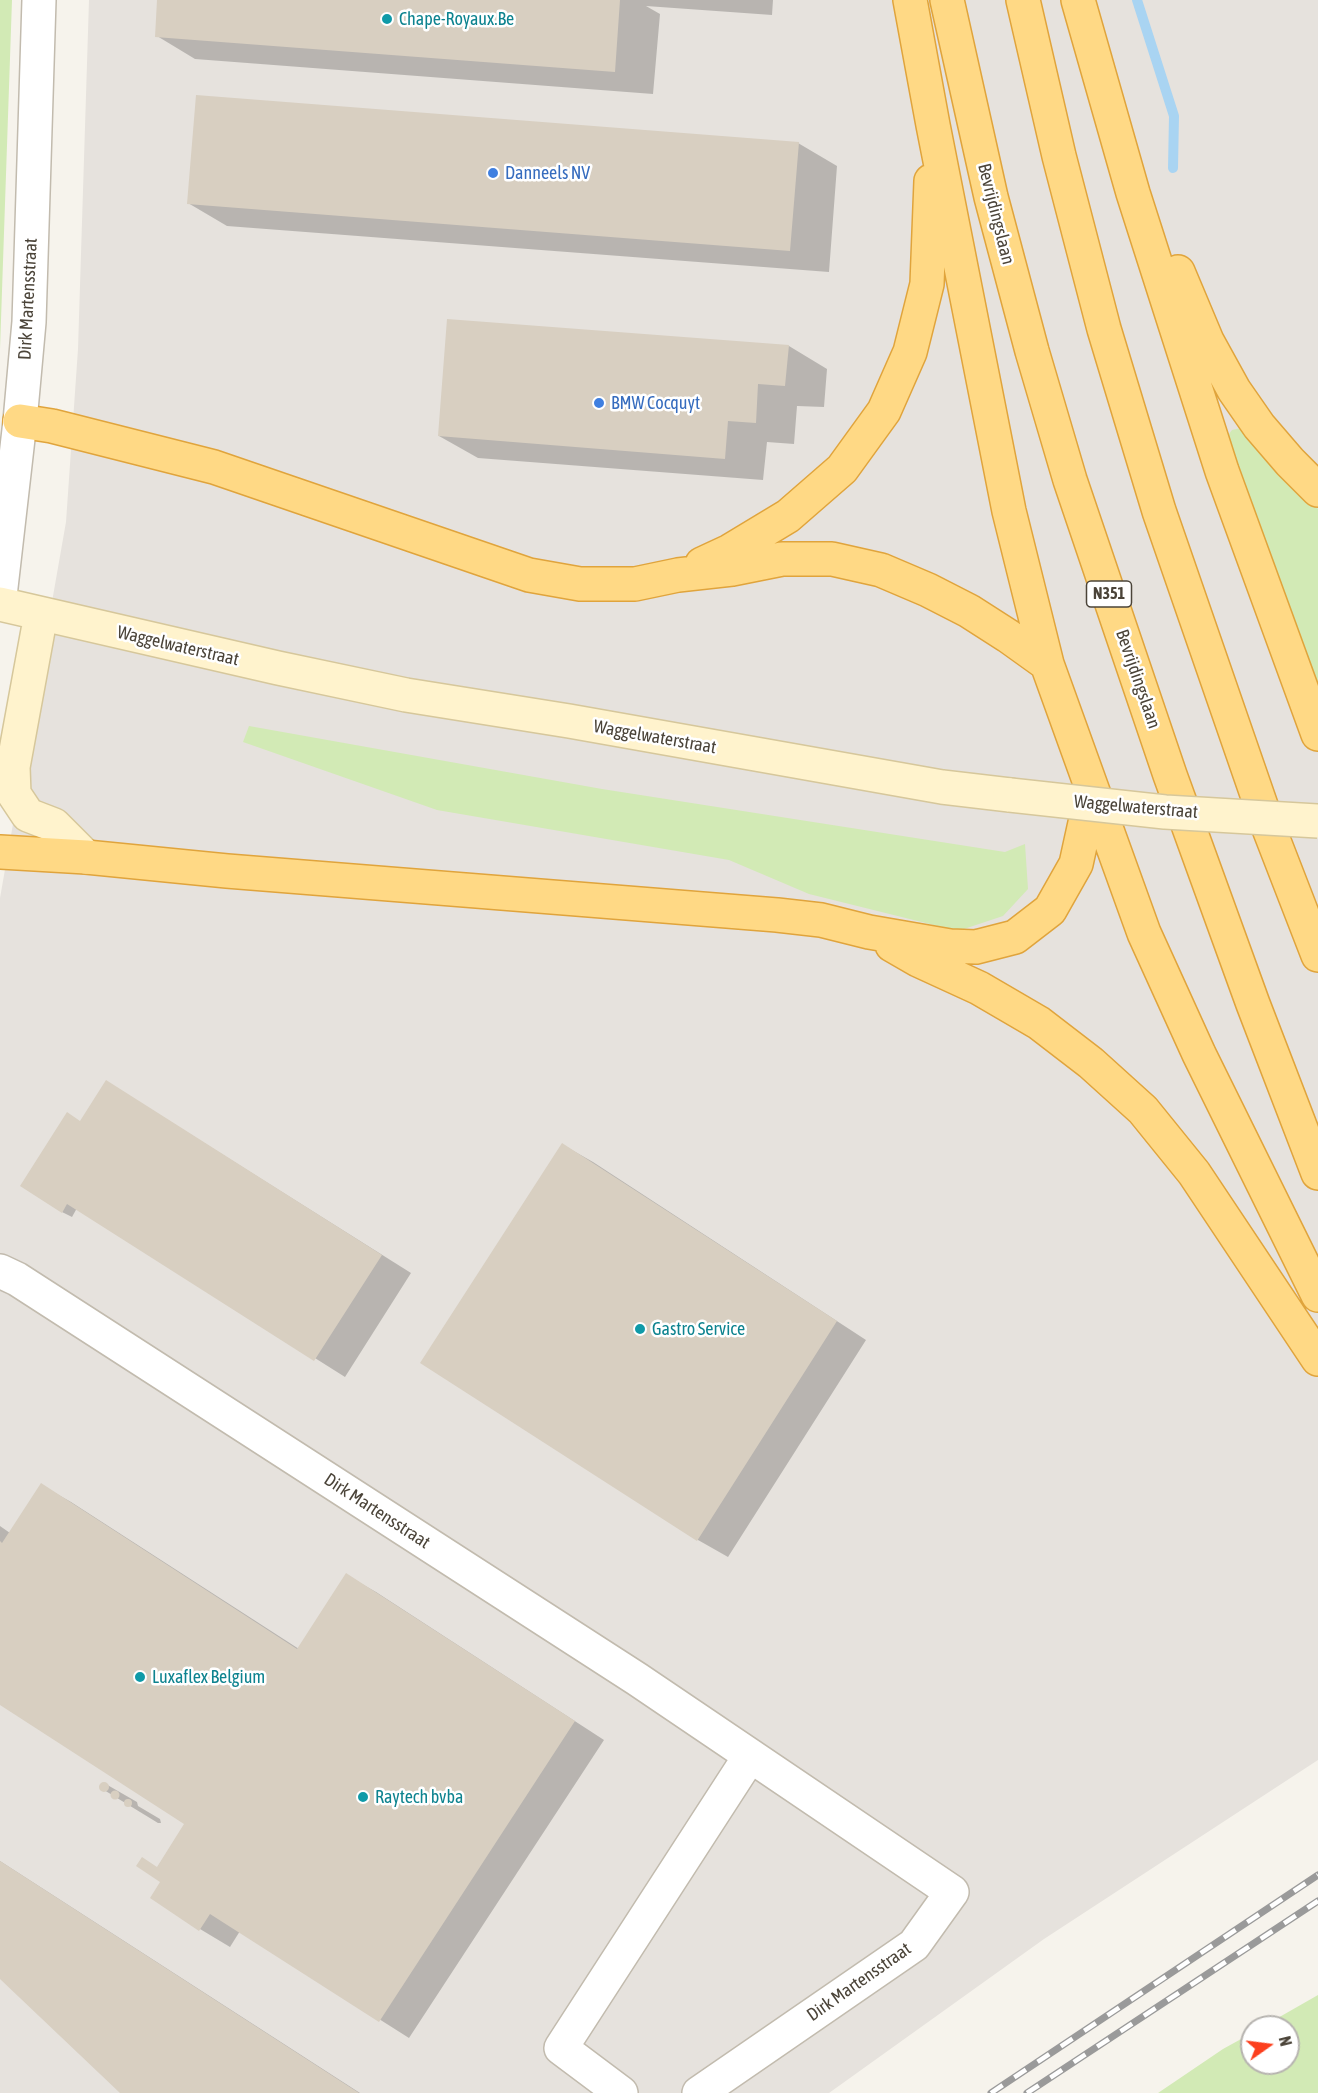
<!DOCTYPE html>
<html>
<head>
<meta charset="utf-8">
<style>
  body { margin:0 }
  #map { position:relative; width:1318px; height:2093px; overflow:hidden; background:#f6f3ec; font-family:"Asap Condensed",sans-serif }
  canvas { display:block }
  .north { position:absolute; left:1240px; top:2015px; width:60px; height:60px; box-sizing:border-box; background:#fff; border:2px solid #b7b4b0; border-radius:50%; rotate:76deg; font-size:16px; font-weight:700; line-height:24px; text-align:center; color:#4b4439 }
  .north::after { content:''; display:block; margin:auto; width:21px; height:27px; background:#fc3f1d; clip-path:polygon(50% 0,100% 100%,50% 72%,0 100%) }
</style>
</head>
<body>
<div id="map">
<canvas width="1318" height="2093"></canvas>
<div class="north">N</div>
</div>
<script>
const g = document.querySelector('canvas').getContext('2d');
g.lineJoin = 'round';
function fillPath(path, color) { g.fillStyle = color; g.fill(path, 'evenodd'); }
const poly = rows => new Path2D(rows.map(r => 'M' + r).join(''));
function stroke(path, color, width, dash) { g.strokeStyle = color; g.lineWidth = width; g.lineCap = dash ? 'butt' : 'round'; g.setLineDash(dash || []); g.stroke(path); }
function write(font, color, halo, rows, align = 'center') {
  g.font = font + ' "Asap Condensed",sans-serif'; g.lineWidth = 5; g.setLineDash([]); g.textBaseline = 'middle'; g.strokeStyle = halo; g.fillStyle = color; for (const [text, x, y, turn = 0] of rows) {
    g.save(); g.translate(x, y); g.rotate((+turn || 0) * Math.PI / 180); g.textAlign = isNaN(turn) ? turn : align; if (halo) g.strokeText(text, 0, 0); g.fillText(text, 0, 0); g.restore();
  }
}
fillPath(poly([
  [89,0,1318,0,1318,1760,1044,1939,829,2093,0,2093,0,898,66,522,78,349]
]), '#e6e2dd');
fillPath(poly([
  [0,0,12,0,0,349],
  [1241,428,1280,471,1318,509,1318,686,1226,438,1232,430],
  [249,726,602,789,1005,852,1025,844,1028,889,1003,916,958,931,809,894,729,860,437,810,243,742],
  [1318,1995,1318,2093,1158,2093,1223,2049,1252,2033,1252,2063,1288,2063,1288,2027,1262,2027]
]), '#d2eab5');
fillPath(poly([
  [159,0,773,0,772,15,646,6,660,14,653,94,195,59,157,36],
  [798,143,837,166,829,272,227,226,188,203],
  [789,346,827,369,824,407,797,406,794,444,767,442,763,480,478,458,439,436],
  [107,1082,411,1273,345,1377,77,1208,72,1217,62,1212,81,1123],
  [563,1145,593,1162,866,1340,728,1557,698,1540],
  [41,1485,71,1502,299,1649,346,1575,376,1592,604,1740,409,2038,240,1931,230,1947,200,1929,157,1868,186,1823,0,1703,0,1526,10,1533],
  [104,1783,137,1802,138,1806,160,1819,161,1823,158,1823,104,1790,100,1787],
  [0,1861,360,2093,122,2093,0,1977]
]), '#0003');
stroke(poly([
  [1137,0,1174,116,1173,168]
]), '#a9d4f2', 10);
fillPath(poly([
  [157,0,620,0,615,72,155,37],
  [196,95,799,142,790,251,187,204],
  [447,319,789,345,785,386,758,384,756,423,728,421,725,459,438,436],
  [106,1080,382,1255,314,1361,67,1204,62,1213,20,1186,67,1112,80,1121],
  [562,1143,837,1321,697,1541,420,1363],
  [41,1483,297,1649,346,1573,575,1721,379,2022,210,1914,199,1931,150,1898,160,1882,136,1866,142,1857,157,1867,184,1824,0,1705,0,1541,2,1543],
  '99 1787a5 5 0 1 1 10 0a5 5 0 1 1-10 0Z',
  '110.5 1795a4.5 4.5 0 1 1 9 0a4.5 4.5 0 1 1-9 0Z',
  '124 1803a4 4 0 1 1 8 0a4 4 0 1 1-8 0Z',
  [0,1861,359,2093,120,2093,0,1979]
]), '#d8cfc1');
const minor = poly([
  [20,421,29,322,39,0],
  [0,1271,17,1279,637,1679,952,1892,914,1945,699,2093],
  [621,2093,561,2048,750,1756]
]);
const tertiary = poly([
  [0,596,20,421]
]);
const secondary = poly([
  [0,604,278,668,406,695,569,721,942,787,1010,795],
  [41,614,13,767,14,794,28,815,54,825,86,857]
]);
const trunk = poly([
  [910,0,933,125,1009,511,1047,664,1144,933,1199,1054,1318,1295],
  [947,0,991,197,1032,351,1070,480,1170,775,1253,1004,1318,1173],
  [1023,0,1059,156,1104,329,1159,511,1268,826,1318,955],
  [1078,0,1133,193,1222,471,1318,734],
  [1178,272,1207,341,1234,390,1259,426,1290,462,1318,490],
  [20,421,52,426,214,467,529,575,580,584,635,584,678,575,732,569,782,559,832,559,881,570,928,590,969,611,1008,636,1047,664],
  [702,564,730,551,788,516,842,469,884,411,910,352,927,284,931,181],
  [0,852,86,857,227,871,777,915,821,920,869,932,950,946,976,947,1015,937,1050,910,1076,864,1092,791],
  [892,945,918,960,979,988,1039,1023,1091,1063,1143,1110,1194,1173,1318,1359]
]);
stroke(minor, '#c2bbae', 36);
stroke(tertiary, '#c2bbae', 36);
stroke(secondary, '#d6c79b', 36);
stroke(trunk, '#e0a43c', 36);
stroke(minor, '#fff', 33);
stroke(tertiary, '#fff', 33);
stroke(secondary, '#fff3cd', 33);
stroke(trunk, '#ffd985', 33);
const rail = poly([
  [991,2093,1318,1875],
  [1027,2093,1318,1901]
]);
stroke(rail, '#9a9a9a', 7);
stroke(rail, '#fff', 4.5, [14]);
const secondaryBridge = poly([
  [1010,795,1165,812,1318,821]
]);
stroke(secondaryBridge, '#d6c79b', 36, []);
stroke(secondaryBridge, '#fff3cd', 33);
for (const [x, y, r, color] of [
  [387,19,6,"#0f9aa8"],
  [493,173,6,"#3f7fe0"],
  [599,403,6,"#3f7fe0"],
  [640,1329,6,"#0f9aa8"],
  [140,1677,6,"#0f9aa8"],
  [363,1797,6,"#0f9aa8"]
]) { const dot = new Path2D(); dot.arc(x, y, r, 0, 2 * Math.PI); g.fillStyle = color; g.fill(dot); stroke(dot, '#fff', 2); }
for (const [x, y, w] of [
  [1109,594,45]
]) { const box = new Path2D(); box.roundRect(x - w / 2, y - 13, w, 26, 4.5); g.fillStyle = '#fff'; g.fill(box); stroke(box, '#4b4439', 1.5); }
write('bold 16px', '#4b4439', null, [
  ["N351",1109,594]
]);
write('18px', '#0d838f', '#fff', [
  ["Chape-Royaux.Be",399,19],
  ["Gastro Service",652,1329],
  ["Luxaflex Belgium",152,1677],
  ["Raytech bvba",375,1797]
], 'left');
write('18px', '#366cbe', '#fff', [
  ["Danneels NV",505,173],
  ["BMW Cocquyt",611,403]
], 'left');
write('18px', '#4b4439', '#fff', [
  ["Bevrijdingslaan",996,214,76],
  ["Dirk Martensstraat",28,299,-87],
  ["Waggelwaterstraat",178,646,13],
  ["Bevrijdingslaan",1138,679,71],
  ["Waggelwaterstraat",655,737,10],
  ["Waggelwaterstraat",1136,807,5],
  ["Dirk Martensstraat",377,1511,33],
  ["Dirk Martensstraat",859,1982,-35]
]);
</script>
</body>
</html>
